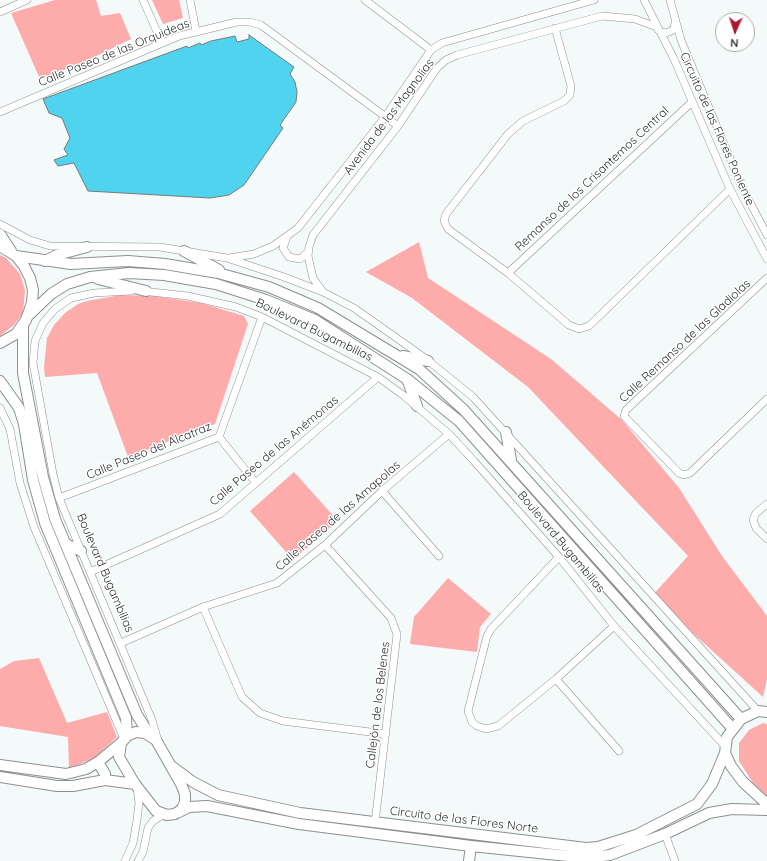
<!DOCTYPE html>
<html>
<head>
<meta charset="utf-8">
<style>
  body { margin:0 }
  #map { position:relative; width:767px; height:861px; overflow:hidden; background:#f4f9fa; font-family:Quicksand,sans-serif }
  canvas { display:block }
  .north { position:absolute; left:715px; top:12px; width:40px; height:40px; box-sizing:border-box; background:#fff; border:1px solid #aaabab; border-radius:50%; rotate:183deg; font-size:11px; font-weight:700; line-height:16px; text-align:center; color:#2b2d2e }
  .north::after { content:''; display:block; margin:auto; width:14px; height:18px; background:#ac172f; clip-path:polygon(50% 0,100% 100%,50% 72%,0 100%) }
</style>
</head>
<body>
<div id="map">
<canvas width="767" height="861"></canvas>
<div class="north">N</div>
</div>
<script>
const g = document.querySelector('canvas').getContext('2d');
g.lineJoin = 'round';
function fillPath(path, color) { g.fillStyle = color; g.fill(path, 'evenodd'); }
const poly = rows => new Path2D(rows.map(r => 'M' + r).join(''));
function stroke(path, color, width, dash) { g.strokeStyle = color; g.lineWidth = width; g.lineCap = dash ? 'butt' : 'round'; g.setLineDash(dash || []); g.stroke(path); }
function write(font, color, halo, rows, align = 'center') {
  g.font = font + ' Quicksand,sans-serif'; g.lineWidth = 3; g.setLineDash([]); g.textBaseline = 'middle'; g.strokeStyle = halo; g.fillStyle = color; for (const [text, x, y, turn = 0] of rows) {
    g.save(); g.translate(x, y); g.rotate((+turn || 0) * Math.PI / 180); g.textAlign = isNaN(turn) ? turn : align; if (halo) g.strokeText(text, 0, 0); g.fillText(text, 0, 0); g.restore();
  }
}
fillPath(poly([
  [55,0,96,0,101,16,120,13,131,39,84,62,40,79,11,13],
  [152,0,179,0,183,18,163,24],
  [419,242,428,278,551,359,622,420,679,488,722,556,767,616,767,679,763,697,652,596,688,556,528,387,412,298,366,272],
  [0,255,6,258,20,274,25,290,23,313,14,325,0,336],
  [121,295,154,296,201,303,244,316,248,324,215,424,128,457,97,373,45,377,44,367,47,338,54,325,65,313,78,304,87,301],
  [294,472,338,521,293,560,250,511],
  [448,578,491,614,480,627,477,652,410,644,414,617],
  [39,658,67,723,107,712,117,737,94,758,69,769,68,737,0,726,0,669,14,661],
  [763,723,767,724,767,796,753,783,739,761,739,743,749,730]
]), '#fdacab');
const building = poly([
  [249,35,294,67,290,74,295,82,297,92,296,102,280,125,283,128,244,185,229,195,210,198,88,191,74,163,58,166,54,160,68,155,64,149,70,138,62,118,49,113,43,99,187,46,188,48,200,43,201,45,211,41,235,36,237,42,249,39,249,35]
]);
fillPath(building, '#50d3ee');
stroke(building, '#767a7b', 1);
const street = poly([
  [143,0,162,43],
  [190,0,196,31],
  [365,0,431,50],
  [644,0,674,59,730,189,767,259],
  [670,0,681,40,741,185,767,235],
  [0,12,27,0],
  [555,28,571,86,570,95,564,101,523,121,508,134,446,214,444,221,448,229,508,273,569,325,579,329,589,326,730,189],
  [658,30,663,33,669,32,674,29,675,23],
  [0,112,179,36,237,22,250,22,261,25,398,126],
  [0,224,30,240,50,246,160,247,227,258,284,277,323,292,354,308,425,358,473,397,758,711],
  [287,237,283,248,289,257,300,259,308,252],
  [229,258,254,254,273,246,298,228,385,117,431,50,442,43,594,0],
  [508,273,692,102],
  [767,278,626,410,624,416,679,473,684,475,690,473,767,399],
  [131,291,94,293,71,298,55,309,43,323,35,341,33,363,53,474,59,498,152,720,159,744],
  [142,291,188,296,236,307,262,317,378,377,403,395,449,434,474,461,559,557,614,626,725,746],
  [323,292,313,278,308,256,309,247,313,235,398,126,437,68,446,60,457,55,602,16,635,19,657,27],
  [0,408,10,429,20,483,34,527,124,739],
  [219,437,256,483],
  [382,491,439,556],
  [59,498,219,437,262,317],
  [767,504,756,513,753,520,756,528,767,539],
  [325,545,391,618,397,634,375,823],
  [559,557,491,629,487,636,468,711,472,722,477,726,486,729,498,726,556,679,614,626],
  [90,572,220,514,378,377],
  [203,607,242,697,260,713,283,721,386,734],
  [121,643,203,607,277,583,325,545,382,491,449,434],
  [556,679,619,751],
  [665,834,675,861],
  [125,861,133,843,137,820,139,803,137,787],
  [138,861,143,852,148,828,153,821,163,815]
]);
const secondary = poly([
  [0,234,11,251],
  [0,246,16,256,24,266,30,278,33,290,32,303,26,320,16,334,0,343],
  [184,251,219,270],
  [16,256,71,264,128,261,165,264,218,273,269,287,318,308,419,369,464,410,741,719],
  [45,261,57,255,87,247],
  [98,279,146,291],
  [29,315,51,294,67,284,90,277,129,273,164,275,216,284,266,300,315,320,407,379,459,421,732,728],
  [23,325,23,373,43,477,55,519,137,715,149,734],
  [403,356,428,361],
  [407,379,417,406],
  [0,381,19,408,24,424,33,480,45,523,126,718,127,736],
  [506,432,511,460],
  [66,544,81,551],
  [767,712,758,711,741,719,727,737,725,753,731,766,743,782,767,804],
  [136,732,145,733,156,740,181,784,185,794,185,802,182,809,175,814,167,815,156,811,135,784,119,757,121,743,127,736,136,732],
  [98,762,105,774,105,780],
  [0,765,66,774,86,769,98,762,121,743],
  [170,765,193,782,218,795,300,813,586,848,598,847,636,835,697,804,712,784,725,753],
  [0,777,57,786,73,786,105,780,135,784],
  [179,812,189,807,207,806,299,824,471,846,587,858,610,855,665,834,709,813,732,809,767,810],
  [469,861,471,846]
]);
stroke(street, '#8c9091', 8);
stroke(secondary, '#8c9091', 12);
stroke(street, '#fff', 7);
stroke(secondary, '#fff', 10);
write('12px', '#2b2d2e', '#fff', [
  ["Calle Paseo de las Orquideas",114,53,-22],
  ["Avenida de las Magnolias",389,117,-53],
  ["Circuito de las Flores Poniente",717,129,66],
  ["Remanso de los Crisantemos Central",592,179,-43],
  ["Boulevard Bugambilias",314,330,26],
  ["Calle Remanso de las Gladiolas",685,341,-43],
  ["Calle Paseo del Alcatraz",149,451,-22],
  ["Calle Paseo de las Anémonas",274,451,-40],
  ["Calle Paseo de las Amapolas",338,516,-41],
  ["Boulevard Bugambilias",561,542,50],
  ["Boulevard Bugambilias",105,573,67],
  ["Callejón de los Belenes",378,705,-83],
  ["Circuito de las Flores Norte",464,820,7]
]);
</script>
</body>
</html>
